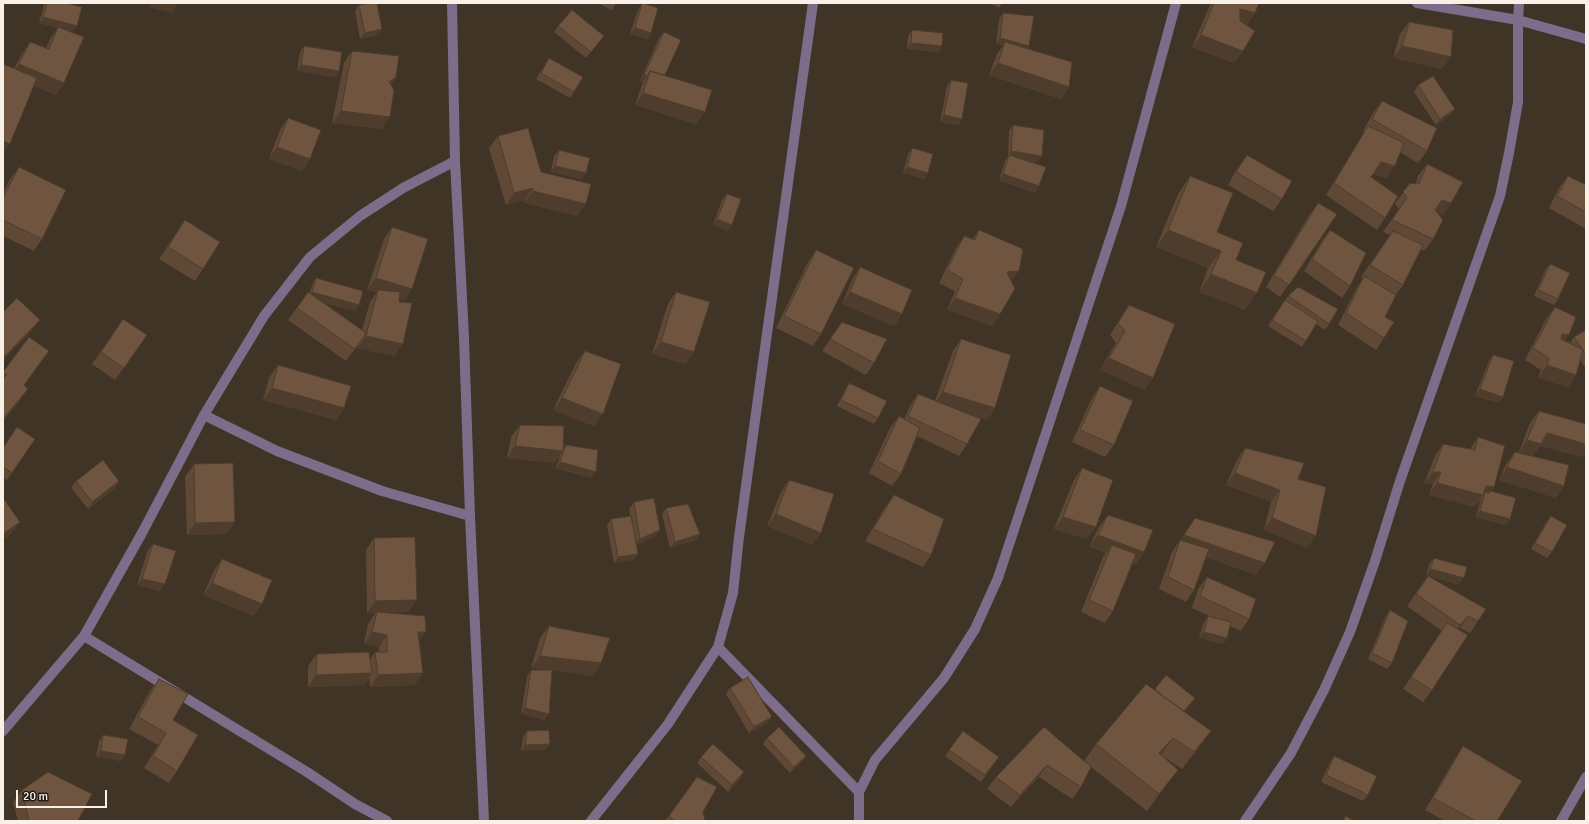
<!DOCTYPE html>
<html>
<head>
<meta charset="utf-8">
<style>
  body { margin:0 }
  #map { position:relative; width:1589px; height:824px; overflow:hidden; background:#403426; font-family:Signika,sans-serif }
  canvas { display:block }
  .frame { position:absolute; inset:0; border:4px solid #f9f1e8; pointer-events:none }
  .scale { position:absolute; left:16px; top:790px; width:91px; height:18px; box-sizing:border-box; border:2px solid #f9f1e8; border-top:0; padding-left:5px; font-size:12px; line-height:14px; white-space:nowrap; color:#f9f1e8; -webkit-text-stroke:3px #221d16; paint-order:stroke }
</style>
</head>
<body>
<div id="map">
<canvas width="1589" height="824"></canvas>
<div class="frame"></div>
<div class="scale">20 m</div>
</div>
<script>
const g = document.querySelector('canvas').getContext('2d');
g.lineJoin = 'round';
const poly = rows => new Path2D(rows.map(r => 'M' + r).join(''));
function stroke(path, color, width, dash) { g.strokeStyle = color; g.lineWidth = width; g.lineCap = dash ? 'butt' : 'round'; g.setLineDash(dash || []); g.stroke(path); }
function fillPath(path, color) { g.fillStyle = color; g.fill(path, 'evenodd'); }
stroke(poly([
  [452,3,455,161,464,338,470,516,484,821],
  [1417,3,1518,20,1586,39],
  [204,415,277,451,382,491,470,516],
  [84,636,307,772,355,804,387,821],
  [718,647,859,792],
  [3,731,84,636,142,533,204,415,264,316,310,257,360,216,403,188,455,161],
  [591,821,668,724,718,647,733,593,739,537,760,384,813,3],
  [859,821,859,792,875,760,944,678,975,629,998,578,1121,206,1176,3],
  [1245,821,1291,753,1324,690,1350,632,1375,561,1400,481,1500,196,1509,153,1518,102,1518,20,1519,3],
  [1561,821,1586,777]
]), '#7d6c8a', 10);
fillPath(poly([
  [45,3,66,3,72,32,64,30,64,83,56,95,34,86,14,69,22,54,30,42,46,48,50,39,58,28,39,23,44,5],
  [597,3,616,3,612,10],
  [642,3,651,33,647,39,630,34,638,10],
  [989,3,1002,3,999,8],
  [1211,3,1259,3,1255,13,1247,25,1243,51,1234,63,1192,47],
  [359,5,382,29,378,35,360,39,355,11],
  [1003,13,1029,46,1027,49,1069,87,1061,99,989,75,997,54,1003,46,996,44,999,19],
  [1409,22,1442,69,1393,58,1400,34],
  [558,26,604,36,586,58,554,32],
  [912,30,942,46,938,52,907,49,908,36],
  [664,32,665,75,696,124,635,105,643,82,640,81,659,38],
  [304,46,339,71,335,77,297,71,300,52],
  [352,51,396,77,391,85,382,129,332,123,344,63],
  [549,58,574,92,570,98,536,79],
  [951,80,962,119,958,125,940,122,947,86],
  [1418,85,1455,109,1450,115,1436,125,1414,92],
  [1382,101,1427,151,1418,163,1400,152,1395,166,1386,178,1373,174,1371,177,1385,218,1377,230,1326,195,1364,132,1363,131,1373,113],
  [288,118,310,159,302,171,269,159,280,130],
  [1013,125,1042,156,1037,162,1028,161,1035,193,999,180,1005,161,1008,157,1009,131],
  [498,136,541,172,586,204,577,216,524,203,525,200,506,205,489,148],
  [912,148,928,173,924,179,903,173,908,154],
  [559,150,586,173,581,179,551,172,554,156],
  [1247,155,1282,199,1273,211,1228,185,1238,167],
  [1427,164,1451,203,1443,215,1438,213,1433,239,1424,251,1421,249,1403,285,1396,295,1385,317,1384,338,1376,350,1338,325,1356,289,1363,278,1361,277,1390,235,1383,232,1399,209,1395,204,1410,183,1416,183,1418,176],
  [19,167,42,239,34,251,3,236,3,194,10,179],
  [1190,176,1217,232,1236,260,1245,310,1199,292,1208,268,1156,247,1178,194],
  [1568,176,1586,185,1586,229,1549,208,1559,188],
  [727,194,727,231,713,225,722,200],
  [1318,203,1337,214,1280,297,1266,287,1309,215],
  [185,220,203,269,195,281,159,259],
  [392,227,412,289,404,301,399,299,403,344,394,356,357,348,358,345,346,361,288,320,308,292,310,292,312,285,316,278,355,311,324,303,362,330,370,302,377,292,367,290,384,239],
  [979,230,1011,281,1000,314,992,326,947,310,955,291,939,283,956,248,964,236,973,239],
  [1330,230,1350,286,1342,298,1304,271,1321,242],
  [816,250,821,334,813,346,776,328,808,262],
  [1550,264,1558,299,1554,305,1534,296,1545,270],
  [860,267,902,314,894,326,842,304,852,280],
  [676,292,694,352,685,364,652,354,668,304],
  [1288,296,1329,324,1325,330,1316,324,1302,347,1268,326],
  [1129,305,1145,390,1100,370,1116,343,1110,335,1121,317],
  [1555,307,1565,341,1570,343,1574,337,1586,330,1586,367,1585,367,1580,360,1576,375,1568,387,1538,378,1541,370,1525,360,1546,319],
  [123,319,147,335,115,380,92,364],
  [842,322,874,363,866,375,822,351],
  [961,339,995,408,987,420,975,416,967,444,959,456,917,436,901,474,892,486,869,473,890,428,899,416,904,419,910,406,918,394,935,401,953,351],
  [585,351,603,414,594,426,553,410,576,363],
  [1493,355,1503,397,1498,403,1475,396,1489,361],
  [40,363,24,385,20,401,3,421,3,372],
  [278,365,344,408,336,420,263,400,269,378],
  [849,383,878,418,874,424,837,406,845,390],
  [1100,386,1114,445,1105,457,1072,442,1092,398],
  [1539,411,1586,424,1586,451,1582,457,1540,446,1533,456,1519,452,1530,423],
  [520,425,563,449,566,445,592,478,555,468,561,455,554,463,507,458,511,437],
  [1478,437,1491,491,1510,519,1506,525,1476,517,1481,499,1474,507,1429,495,1433,484,1424,484,1435,456,1443,444,1470,449],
  [35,439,7,480,3,477,3,447],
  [1245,448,1298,479,1307,548,1264,530,1271,502,1226,485,1237,460],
  [1515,452,1564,486,1556,498,1499,480,1506,464],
  [194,464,235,522,226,534,187,535,185,477],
  [1082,468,1087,539,1054,529,1074,480],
  [789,480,813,545,767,526,781,492],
  [76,481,119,481,115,488,88,509,71,488],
  [894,495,931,555,923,567,865,541,885,507],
  [634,502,656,536,636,545,638,554,633,560,614,563,607,525,611,519,630,516,629,509],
  [666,508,700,534,696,540,670,548,662,514],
  [1108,515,1144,552,1136,564,1133,563,1113,611,1105,623,1081,612,1103,557,1106,553,1089,547,1099,527],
  [1551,516,1552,552,1547,558,1531,549,1546,522],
  [1195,518,1265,563,1256,575,1206,557,1194,590,1186,602,1159,589,1172,552],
  [374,538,408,612,383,612,419,642,415,685,370,687,369,678,364,685,308,687,308,666,317,654,370,659,375,652,379,652,379,647,364,644,368,624,376,612,367,613,366,550],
  [153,544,165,584,160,591,137,585,148,550],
  [1434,558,1459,585,1426,575,1429,564],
  [222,559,254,616,203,595,214,571],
  [1428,576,1478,621,1470,633,1460,628,1458,630,1432,690,1423,702,1403,689,1442,631,1407,606],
  [1207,577,1249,619,1241,631,1230,626,1227,638,1223,644,1199,638,1204,622,1208,616,1210,616,1192,608,1198,589],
  [1390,610,1392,663,1387,669,1368,659,1386,616],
  [549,626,601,663,593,676,552,670,545,720,521,714,527,677,531,670,550,670,531,668,540,638],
  [159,679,173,720,177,771,169,783,144,768,158,745,129,729,150,691],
  [730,688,772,717,767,723,749,733,726,694],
  [1155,689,1195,698,1184,712,1199,748,1182,769,1164,757,1178,770,1165,787,1147,811,1091,767,1081,787,1072,799,1039,777,1011,807,987,789,996,777,1044,727,1084,761,1096,744],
  [527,731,550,744,545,750,521,751,523,737],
  [963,731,999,757,981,782,945,756],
  [103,735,125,755,121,761,96,757,99,741],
  [767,738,806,756,802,762,790,773,763,744],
  [1463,746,1497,821,1445,821,1425,810,1455,758],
  [1334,756,1368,795,1363,801,1321,782,1330,762],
  [701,757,744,772,740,779,728,792,697,763],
  [697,777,703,812,705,821,665,821],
  [22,790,78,821,18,821,13,802]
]), '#5f4936');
fillPath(poly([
  [151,3,179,3,172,13,148,7],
  [341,3,352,3,350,5],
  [1240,9,1255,13,1247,25,1232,21],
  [43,17,77,26,72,32,39,23],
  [635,28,651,33,647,39,630,34],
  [382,29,378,35,360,39,365,33],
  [1201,35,1243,51,1234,63,1192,47],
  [1000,38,1029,46,1025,52,1005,42,1003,46,996,44],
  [911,43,942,46,938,52,907,49],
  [1402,46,1451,57,1442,69,1393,58],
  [998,63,1069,87,1061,99,989,75],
  [19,64,64,83,56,95,11,76],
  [301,65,339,71,335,77,297,71],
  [644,75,647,76,643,82,640,81],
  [396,77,388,89,389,82],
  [643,93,705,112,696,124,635,105],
  [1455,109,1450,115,1436,125,1440,119],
  [341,111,390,117,382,129,332,123],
  [944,115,962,119,958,125,940,122],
  [3,141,10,144,3,153],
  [277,147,310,159,302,171,269,159],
  [1011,151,1042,156,1037,162,1008,158,1009,155,1007,157],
  [1381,162,1395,166,1386,178,1373,174],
  [555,166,586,173,581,179,551,172],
  [907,167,928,173,924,179,903,173],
  [1003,174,1039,186,1035,193,999,180],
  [533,188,525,200,506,205,514,193],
  [533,191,586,204,577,216,524,203],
  [1442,200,1451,203,1443,215,1434,212],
  [717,219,732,225,727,231,713,225],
  [1168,230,1221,251,1208,268,1156,247],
  [1019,271,1010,283,1007,272],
  [1211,274,1257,293,1245,310,1199,292],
  [376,278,412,289,404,301,378,293,378,290,377,292,367,290],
  [312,292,359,305,355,311,308,299],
  [850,292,902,314,894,326,842,304],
  [955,298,1000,314,992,326,947,310],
  [40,320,31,332,3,361,3,358,5,356],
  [1562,334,1569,335,1561,347,1554,346],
  [366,336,403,344,394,356,357,348],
  [661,342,694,352,685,364,652,354],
  [1109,358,1153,378,1145,390,1100,370],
  [1547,365,1576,375,1568,387,1538,378],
  [272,388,344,408,336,420,263,400],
  [28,389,20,401,3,421,3,419],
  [1480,389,1503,397,1498,403,1475,396],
  [943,392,995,408,987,420,934,404],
  [562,398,603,414,594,426,553,410],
  [1547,433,1586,444,1586,451,1582,457,1540,446,1533,456,1519,452,1527,440],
  [515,446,563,451,554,463,507,458],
  [560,462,596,472,592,478,555,468],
  [1507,467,1564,486,1556,498,1499,480],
  [1433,472,1441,472,1433,484,1424,484],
  [1235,473,1280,490,1271,502,1226,485],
  [119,481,115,488,88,509,92,502],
  [1437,483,1486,486,1494,487,1485,499,1485,492,1474,507,1429,495],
  [1480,511,1510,519,1506,525,1476,517],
  [776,514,821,533,813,545,767,526],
  [1063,517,1096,527,1087,539,1054,529],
  [1272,518,1316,536,1307,548,1264,530],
  [20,522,11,534,3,540,3,534],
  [235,522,226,534,187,535,195,523],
  [660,530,656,536,635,545,640,539],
  [700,534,696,540,670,548,675,542],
  [1098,535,1144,552,1136,564,1108,554,1112,545,1106,553,1089,547],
  [1184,535,1265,563,1256,575,1178,548,1180,540],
  [638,554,633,560,614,563,618,557],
  [1430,569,1464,578,1459,585,1426,575],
  [142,579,165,584,160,591,137,585],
  [212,583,262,604,254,616,203,595],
  [417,600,408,612,367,613,375,601],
  [1468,616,1460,628,1451,637,1460,625],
  [372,632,387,635,379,647,364,644],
  [418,632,426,632,417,644],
  [1204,632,1227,638,1223,644,1199,638],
  [540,656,601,663,593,676,531,668],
  [372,673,364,685,308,687,316,675],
  [423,673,415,685,370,687,378,675],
  [525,708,549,714,545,720,521,714],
  [772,717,767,723,749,733,754,727],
  [1211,731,1199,748,1182,769,1194,752],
  [1173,738,1161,755,1159,753],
  [550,744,545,750,521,751,525,745],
  [101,751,125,755,121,761,96,757],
  [806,756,802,762,790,773,794,767],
  [1047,765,1039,777,1011,807,1020,795],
  [1178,770,1165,787,1147,811,1159,794],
  [744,772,740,779,728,792,732,785]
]), '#4e3c2c');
const building = poly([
  [47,3,66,3,82,7,77,26,43,17,47,3],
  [370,3,377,3,382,29,365,33,359,5,370,3],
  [642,3,658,8,651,33,635,28,642,3],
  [1214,3,1259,3,1255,13,1240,9,1240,21,1255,31,1243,51,1201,35,1214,3],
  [572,10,604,36,591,52,558,26,572,10],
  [1003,13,1034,16,1029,46,1000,38,1003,13],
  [1409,22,1453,30,1451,57,1402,46,1409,22],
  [58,27,84,37,64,83,19,64,30,42,49,49,58,27],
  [912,30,943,33,942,46,911,43,912,30],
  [664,32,681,40,665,75,650,71,647,76,644,75,664,32],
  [1005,42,1072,62,1069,87,998,63,1005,42],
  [304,46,342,52,339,71,301,65,304,46],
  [352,51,399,56,396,77,389,82,394,90,390,117,341,111,352,51],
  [549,58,583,77,574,92,541,73,549,58],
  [3,64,37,78,10,144,3,141,3,64],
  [650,71,712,90,705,112,643,93,650,71],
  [1433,76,1455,109,1440,119,1418,85,1433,76],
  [951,80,968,83,962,119,944,115,951,80],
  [1382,101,1437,128,1427,151,1372,119,1382,101],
  [288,118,321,130,310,159,277,147,288,118],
  [1013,125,1044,130,1042,156,1011,151,1013,125],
  [1368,126,1404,143,1395,166,1381,162,1371,177,1398,196,1385,218,1334,183,1368,126],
  [528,128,541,172,591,184,586,204,533,191,533,188,514,193,498,136,528,128],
  [912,148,933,154,928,173,907,167,912,148],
  [559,150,590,158,586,173,555,166,559,150],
  [1009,155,1046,167,1039,186,1003,174,1009,155],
  [1247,155,1292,181,1282,199,1236,172,1247,155],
  [1427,164,1463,182,1451,203,1442,200,1435,210,1443,220,1433,239,1392,220,1407,197,1403,192,1410,183,1419,184,1427,164],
  [19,167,66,190,42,239,3,220,3,198,19,167],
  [1190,176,1233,193,1217,232,1243,243,1236,260,1266,272,1257,293,1211,274,1221,251,1168,230,1190,176],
  [1568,176,1586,185,1586,212,1557,196,1568,176],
  [727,194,741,199,732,225,717,219,727,194],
  [1318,203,1337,214,1289,285,1274,275,1318,203],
  [185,220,220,242,203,269,168,247,185,220],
  [392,227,428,239,412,289,376,278,392,227],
  [979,230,1023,249,1019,271,1007,272,1015,289,1000,314,955,298,963,279,947,270,964,236,975,240,979,230],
  [1330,230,1366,253,1350,286,1312,259,1330,230],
  [1393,231,1423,245,1403,285,1370,265,1393,231],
  [816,250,854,268,821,334,784,316,816,250],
  [1550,264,1570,273,1558,299,1538,290,1550,264],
  [860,267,912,290,902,314,850,292,860,267],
  [1364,276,1396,295,1385,317,1394,322,1384,338,1346,313,1364,276],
  [316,278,363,291,359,305,312,292,316,278],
  [1298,287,1338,309,1329,324,1288,296,1298,287],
  [378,290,400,292,399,302,412,303,403,344,366,336,378,290],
  [308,292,366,333,355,349,297,308,308,292],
  [676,292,710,302,694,352,661,342,676,292],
  [17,298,40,320,5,356,3,354,3,312,17,298],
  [1285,300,1318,321,1306,341,1272,320,1285,300],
  [1129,305,1175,324,1153,378,1109,358,1125,331,1118,323,1129,305],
  [1555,307,1576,317,1569,335,1562,334,1561,339,1583,350,1576,375,1547,365,1549,358,1533,348,1555,307],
  [123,319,147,335,124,368,101,352,123,319],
  [842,322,887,339,874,363,830,339,842,322],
  [1586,330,1586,356,1583,350,1574,337,1586,330],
  [29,337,49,351,24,385,28,389,3,419,3,379,7,375,3,372,29,337],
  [961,339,1011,355,995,408,943,392,961,339],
  [585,351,621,364,603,414,562,398,585,351],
  [1493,355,1514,361,1503,397,1480,389,1493,355],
  [278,365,351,386,344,408,272,388,278,365],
  [849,383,887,401,878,418,841,400,849,383],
  [1100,386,1133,401,1114,445,1080,430,1100,386],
  [918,394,981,419,967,444,908,416,918,394],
  [1539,411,1586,424,1586,444,1547,433,1541,444,1527,440,1539,411],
  [899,416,920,428,901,474,878,461,899,416],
  [520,425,564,426,563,451,515,446,520,425],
  [17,427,35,439,12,473,3,467,3,448,17,427],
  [1478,437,1505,446,1494,487,1486,486,1483,495,1437,483,1441,472,1433,472,1443,444,1475,450,1478,437],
  [566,445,598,450,596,472,560,462,566,445],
  [1245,448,1304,463,1298,479,1326,487,1316,536,1272,518,1280,490,1235,473,1245,448],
  [1515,452,1569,465,1564,486,1507,467,1515,452],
  [103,460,119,481,92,502,76,481,103,460],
  [233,463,235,522,195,523,194,464,233,463],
  [1082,468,1113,480,1096,527,1063,517,1082,468],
  [789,480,834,494,821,533,776,514,789,480],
  [1491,491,1516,498,1510,519,1480,511,1485,492,1489,493,1491,491],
  [894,495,944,519,931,555,873,529,894,495],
  [3,498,20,522,3,534,3,498],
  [654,498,660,530,640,539,634,502,654,498],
  [688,504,700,534,675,542,666,508,688,504],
  [1108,515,1153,530,1144,552,1098,535,1108,515],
  [631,516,638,554,618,557,611,519,631,516],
  [1551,516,1567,525,1552,552,1535,543,1551,516],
  [1195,518,1275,542,1265,563,1184,535,1195,518],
  [415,537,417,600,375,601,374,538,415,537],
  [1180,540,1209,549,1194,590,1168,577,1180,540],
  [153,544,176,551,165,584,142,579,153,544],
  [1112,545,1136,554,1113,611,1089,600,1112,545],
  [1434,558,1467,567,1464,578,1430,569,1434,558],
  [222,559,272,580,262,604,212,583,222,559],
  [1428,576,1486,609,1478,621,1468,616,1460,625,1416,594,1428,576],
  [1207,577,1256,599,1249,619,1200,596,1207,577],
  [1390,610,1408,621,1392,663,1372,653,1390,610],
  [377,612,425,616,426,632,418,632,423,673,378,675,375,652,387,652,387,635,372,632,377,612],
  [1208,616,1231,622,1227,638,1204,632,1208,616],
  [1447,623,1468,635,1432,690,1411,677,1447,623],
  [549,626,610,638,601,663,540,656,549,626],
  [369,652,372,673,316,675,317,654,369,652],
  [531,670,552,670,549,714,525,708,531,670],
  [1166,675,1195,698,1184,711,1164,697,1155,689,1166,675],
  [748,677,772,717,754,727,730,688,748,677],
  [159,679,188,694,173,720,198,735,177,771,153,756,166,733,138,717,159,679],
  [1146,684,1211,731,1194,752,1173,738,1159,753,1178,770,1159,794,1096,744,1146,684],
  [779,727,806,756,794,767,767,738,779,727],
  [1044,727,1091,767,1081,787,1047,765,1020,795,996,777,1044,727],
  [549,730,550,744,525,745,527,731,549,730],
  [963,731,999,757,985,775,949,750,963,731],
  [103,735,128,739,125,755,101,751,103,735],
  [713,744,744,772,732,785,701,757,713,744],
  [1463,746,1522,781,1497,821,1476,821,1433,798,1463,746],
  [1334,756,1377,776,1368,795,1326,775,1334,756],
  [48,772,92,794,78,821,29,821,22,790,48,772],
  [697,777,717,787,703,812,705,821,675,821,669,816,697,777],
  [1346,816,1354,821,1343,821,1346,816]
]);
fillPath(building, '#6f553f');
stroke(building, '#4e3c2c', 1);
</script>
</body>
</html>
